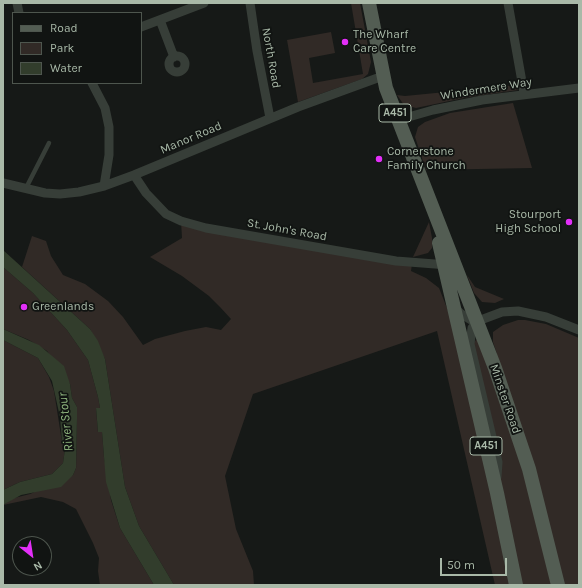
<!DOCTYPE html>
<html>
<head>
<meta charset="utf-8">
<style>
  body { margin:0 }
  #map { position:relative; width:582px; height:588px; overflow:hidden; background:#161917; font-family:Karla,sans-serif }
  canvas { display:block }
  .frame { position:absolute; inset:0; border:4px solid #a9b9a8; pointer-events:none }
  .legend { position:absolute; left:12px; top:12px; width:130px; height:72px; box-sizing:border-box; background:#111412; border:1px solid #4e564e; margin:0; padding:5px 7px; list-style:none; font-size:12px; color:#a9b9a8 }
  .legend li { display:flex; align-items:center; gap:8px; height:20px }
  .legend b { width:20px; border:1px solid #4e564e }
  .north { position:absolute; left:12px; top:536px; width:40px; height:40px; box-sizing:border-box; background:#111412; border:1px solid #4e564e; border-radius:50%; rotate:150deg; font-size:11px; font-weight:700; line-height:16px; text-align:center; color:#a9b9a8 }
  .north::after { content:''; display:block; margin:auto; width:14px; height:18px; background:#e32ff8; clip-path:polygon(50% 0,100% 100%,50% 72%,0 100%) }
  .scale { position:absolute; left:440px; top:558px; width:67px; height:18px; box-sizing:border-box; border:2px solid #a9b9a8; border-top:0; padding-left:5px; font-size:12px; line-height:14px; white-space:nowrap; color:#a9b9a8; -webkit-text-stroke:3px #111412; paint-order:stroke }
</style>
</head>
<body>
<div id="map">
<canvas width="582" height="588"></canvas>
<div class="frame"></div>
<ul class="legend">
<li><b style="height:5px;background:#535d53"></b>Road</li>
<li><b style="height:11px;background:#312a26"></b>Park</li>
<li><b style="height:11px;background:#323d2c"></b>Water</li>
</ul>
<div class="north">N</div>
<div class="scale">50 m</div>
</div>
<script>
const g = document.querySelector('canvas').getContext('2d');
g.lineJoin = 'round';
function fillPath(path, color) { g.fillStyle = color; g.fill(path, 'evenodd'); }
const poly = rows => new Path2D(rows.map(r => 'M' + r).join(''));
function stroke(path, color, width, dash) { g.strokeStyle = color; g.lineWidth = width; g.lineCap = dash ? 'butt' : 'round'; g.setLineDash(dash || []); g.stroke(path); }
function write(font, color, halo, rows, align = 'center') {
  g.font = font + ' Karla,sans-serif'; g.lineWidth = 3.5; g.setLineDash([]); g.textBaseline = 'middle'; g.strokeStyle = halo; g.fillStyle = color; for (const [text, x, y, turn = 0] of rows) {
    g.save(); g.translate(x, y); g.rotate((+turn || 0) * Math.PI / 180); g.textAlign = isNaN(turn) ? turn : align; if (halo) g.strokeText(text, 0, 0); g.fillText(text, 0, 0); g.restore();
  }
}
fillPath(poly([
  [351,3,360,3,371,62,368,74,362,79,298,102,287,40,331,32,335,53,309,58,313,83,363,74],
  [517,85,518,90,464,98,416,108,404,105,397,95,405,96],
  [513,103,532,168,426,170,415,137,418,127,425,122,450,113],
  [181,221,412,264,411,271,426,278,439,288,449,313,474,342,477,339,497,354,493,342,493,332,503,325,518,320,525,320,546,324,579,338,579,585,495,585,437,331,253,394,225,476,236,529,253,571,254,585,174,585,139,526,125,487,105,359,90,329,22,267,32,236,46,241,51,256,63,275,85,284,108,301,123,317,143,345,155,339,185,331,206,327,221,330,231,319,220,307,209,296,182,276,150,257,182,238],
  [429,222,432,238,432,248,428,253,413,257],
  [3,267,33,293,67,330,88,360,98,397,100,408,96,409,98,432,102,432,104,457,111,500,120,528,154,585,100,585,98,571,99,558,93,543,76,509,63,502,41,497,3,505,14,498,30,494,73,475,76,468,77,419,77,407,72,398,70,384,47,351,29,340,3,329],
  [467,275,475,287,504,299,495,303,482,302,474,293],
  [3,340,38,358,49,377,54,391,62,442,65,449,63,463,52,474,20,482,3,490]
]), '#312a26');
fillPath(poly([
  [3,250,90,329,98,341,105,359,125,487,139,526,174,585,154,585,120,528,106,482,102,432,98,432,96,408,100,408,98,397,88,360,67,330,33,293,3,267],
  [3,329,39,345,64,366,70,384,72,398,77,407,77,419,76,468,73,475,61,487,21,495,3,505,3,490,20,482,52,474,63,463,65,449,62,442,60,417,52,381,38,358,3,340]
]), '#323d2c');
stroke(poly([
  [26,188,49,143]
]), '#373e38', 4.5);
stroke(poly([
  [17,3,19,13],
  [250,3,257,51,270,118],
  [508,3,524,93],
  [160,20,174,57],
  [141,27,204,3],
  '169 64a8 8 0 1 1 16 0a8 8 0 1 1-16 0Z',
  [92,83,105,108,109,127,109,155,104,186],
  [398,120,433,110,482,100,579,88],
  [134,175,146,193,166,214,181,221,206,228,396,261,448,265],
  [3,183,45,193,60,194,79,192,104,186,134,175,298,107,383,76],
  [455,308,460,313,471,320,478,321,502,312,518,311,546,317,579,330],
  [478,321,472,328,470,344,498,462,497,477]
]), '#373e38', 9);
stroke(poly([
  [369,3,386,88,495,368,529,469,558,585],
  [439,243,497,493,516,585]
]), '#535d53', 14);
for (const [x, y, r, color] of [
  [345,42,4,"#e32ff8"],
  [379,159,4,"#e32ff8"],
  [569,222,4,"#e32ff8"],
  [24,307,4,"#e32ff8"]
]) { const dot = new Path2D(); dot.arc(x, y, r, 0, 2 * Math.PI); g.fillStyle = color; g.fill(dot); stroke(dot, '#111412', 1.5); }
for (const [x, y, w] of [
  [395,113,32],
  [486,446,32]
]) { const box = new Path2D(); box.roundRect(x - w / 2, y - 9, w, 18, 3); g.fillStyle = '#111412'; g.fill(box); stroke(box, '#a9b9a8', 1); }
write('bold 11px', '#a9b9a8', null, [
  ["A451",395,113],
  ["A451",486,446]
]);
write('12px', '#a9b9a8', '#111412', [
  ["The Wharf",353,35],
  ["Care Centre",353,49],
  ["Cornerstone",387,152],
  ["Family Church",387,166],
  ["Stourport",561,215,"right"],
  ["High School",561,229,"right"],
  ["Greenlands",32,307]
], 'left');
write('12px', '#a9b9a8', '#111412', [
  ["North Road",271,58,80],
  ["Windermere Way",486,89,-9],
  ["Manor Road",191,138,-23],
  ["St. John's Road",287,230,10],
  ["Minster Road",505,399,71]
]);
write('italic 13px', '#8fb57e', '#111412', [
  ["River Stour",66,422,-96]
]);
</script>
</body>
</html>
